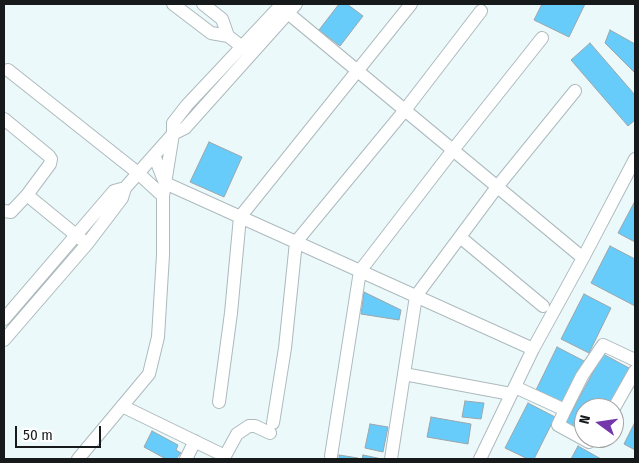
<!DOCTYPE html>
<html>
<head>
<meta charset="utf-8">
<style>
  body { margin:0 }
  #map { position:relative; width:639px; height:463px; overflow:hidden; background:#ebf9fb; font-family:"Fira Sans Condensed",sans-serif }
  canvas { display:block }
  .frame { position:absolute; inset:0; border:5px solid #161a1b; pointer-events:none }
  .north { position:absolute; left:574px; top:398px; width:50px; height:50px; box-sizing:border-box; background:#fff; border:1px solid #a2a3a4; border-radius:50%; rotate:284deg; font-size:14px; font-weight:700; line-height:20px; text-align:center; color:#161a1b }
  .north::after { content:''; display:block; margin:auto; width:18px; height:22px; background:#7336ab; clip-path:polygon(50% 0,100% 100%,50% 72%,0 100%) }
  .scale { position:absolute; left:15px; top:426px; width:86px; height:22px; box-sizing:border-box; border:2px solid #161a1b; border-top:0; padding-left:6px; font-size:15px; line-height:18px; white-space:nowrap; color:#161a1b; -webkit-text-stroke:4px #fff; paint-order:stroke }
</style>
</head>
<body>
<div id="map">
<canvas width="639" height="463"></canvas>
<div class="frame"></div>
<div class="north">N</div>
<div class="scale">50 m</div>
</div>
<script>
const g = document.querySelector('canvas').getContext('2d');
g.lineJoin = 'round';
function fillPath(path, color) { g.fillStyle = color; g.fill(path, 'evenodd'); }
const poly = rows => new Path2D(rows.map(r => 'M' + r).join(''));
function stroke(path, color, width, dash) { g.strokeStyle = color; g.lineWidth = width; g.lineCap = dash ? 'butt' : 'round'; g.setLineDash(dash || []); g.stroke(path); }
const building = poly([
  [339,4,347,4,363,16,340,46,319,30,339,4],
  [542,4,585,4,569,37,534,20,542,4],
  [610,30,635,44,635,73,605,43,610,30],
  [590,43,635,95,635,120,628,126,571,60,590,43],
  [209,142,242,157,224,197,190,182,209,142],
  [635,201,635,242,618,233,635,201],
  [610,246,635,259,635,306,591,283,610,246],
  [364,292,401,310,399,320,361,314,364,292],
  [584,294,611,308,589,353,561,339,584,294],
  [557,347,584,361,562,406,535,392,557,347],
  [603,354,629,368,607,408,584,408,584,434,565,424,603,354],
  [465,401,484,403,481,419,462,417,465,401],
  [528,403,555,417,534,459,528,459,505,448,528,403],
  [431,417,471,424,468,444,427,437,431,417],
  [635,422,635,450,624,444,635,422],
  [370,424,388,427,383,452,365,448,370,424],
  [152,431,178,445,176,450,181,453,176,459,166,459,144,447,152,431],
  [578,446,601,459,571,459,578,446],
  [339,455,358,458,358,459,339,459,339,455],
  [363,455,382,459,362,459,363,455]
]);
fillPath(building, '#67ccf9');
stroke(building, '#9ba6ab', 1);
const minor = poly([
  [173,4,211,33,228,36,241,46],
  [203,4,222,19,228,36],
  [283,9,583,258],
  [8,70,138,173,163,196],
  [4,119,49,156,51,159,50,164,27,195],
  [154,155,165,183,533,349],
  [4,211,11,212,27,195,82,240],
  [460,237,543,306],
  [4,319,114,191,125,188],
  [4,340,87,244,122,198,125,188,173,134,185,128,296,4],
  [404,374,511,394],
  [515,387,565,410,558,425,589,442],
  [219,402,231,313,240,217,411,4],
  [122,406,225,456,223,459],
  [614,408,635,371],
  [565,410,582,376,603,345,635,360],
  [273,423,285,348,296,242,405,110,481,11],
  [225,456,237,434,249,426,255,426,270,433],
  [331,456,360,271,453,150,542,38],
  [78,459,149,374,158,337,163,255,163,196,173,134,173,123,187,105,282,4],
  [186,459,195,441],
  [391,459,416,296,497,187,575,91],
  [480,459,533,349,583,258,635,159]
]);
stroke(minor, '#adbabd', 14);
stroke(minor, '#fff', 12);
</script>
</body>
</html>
